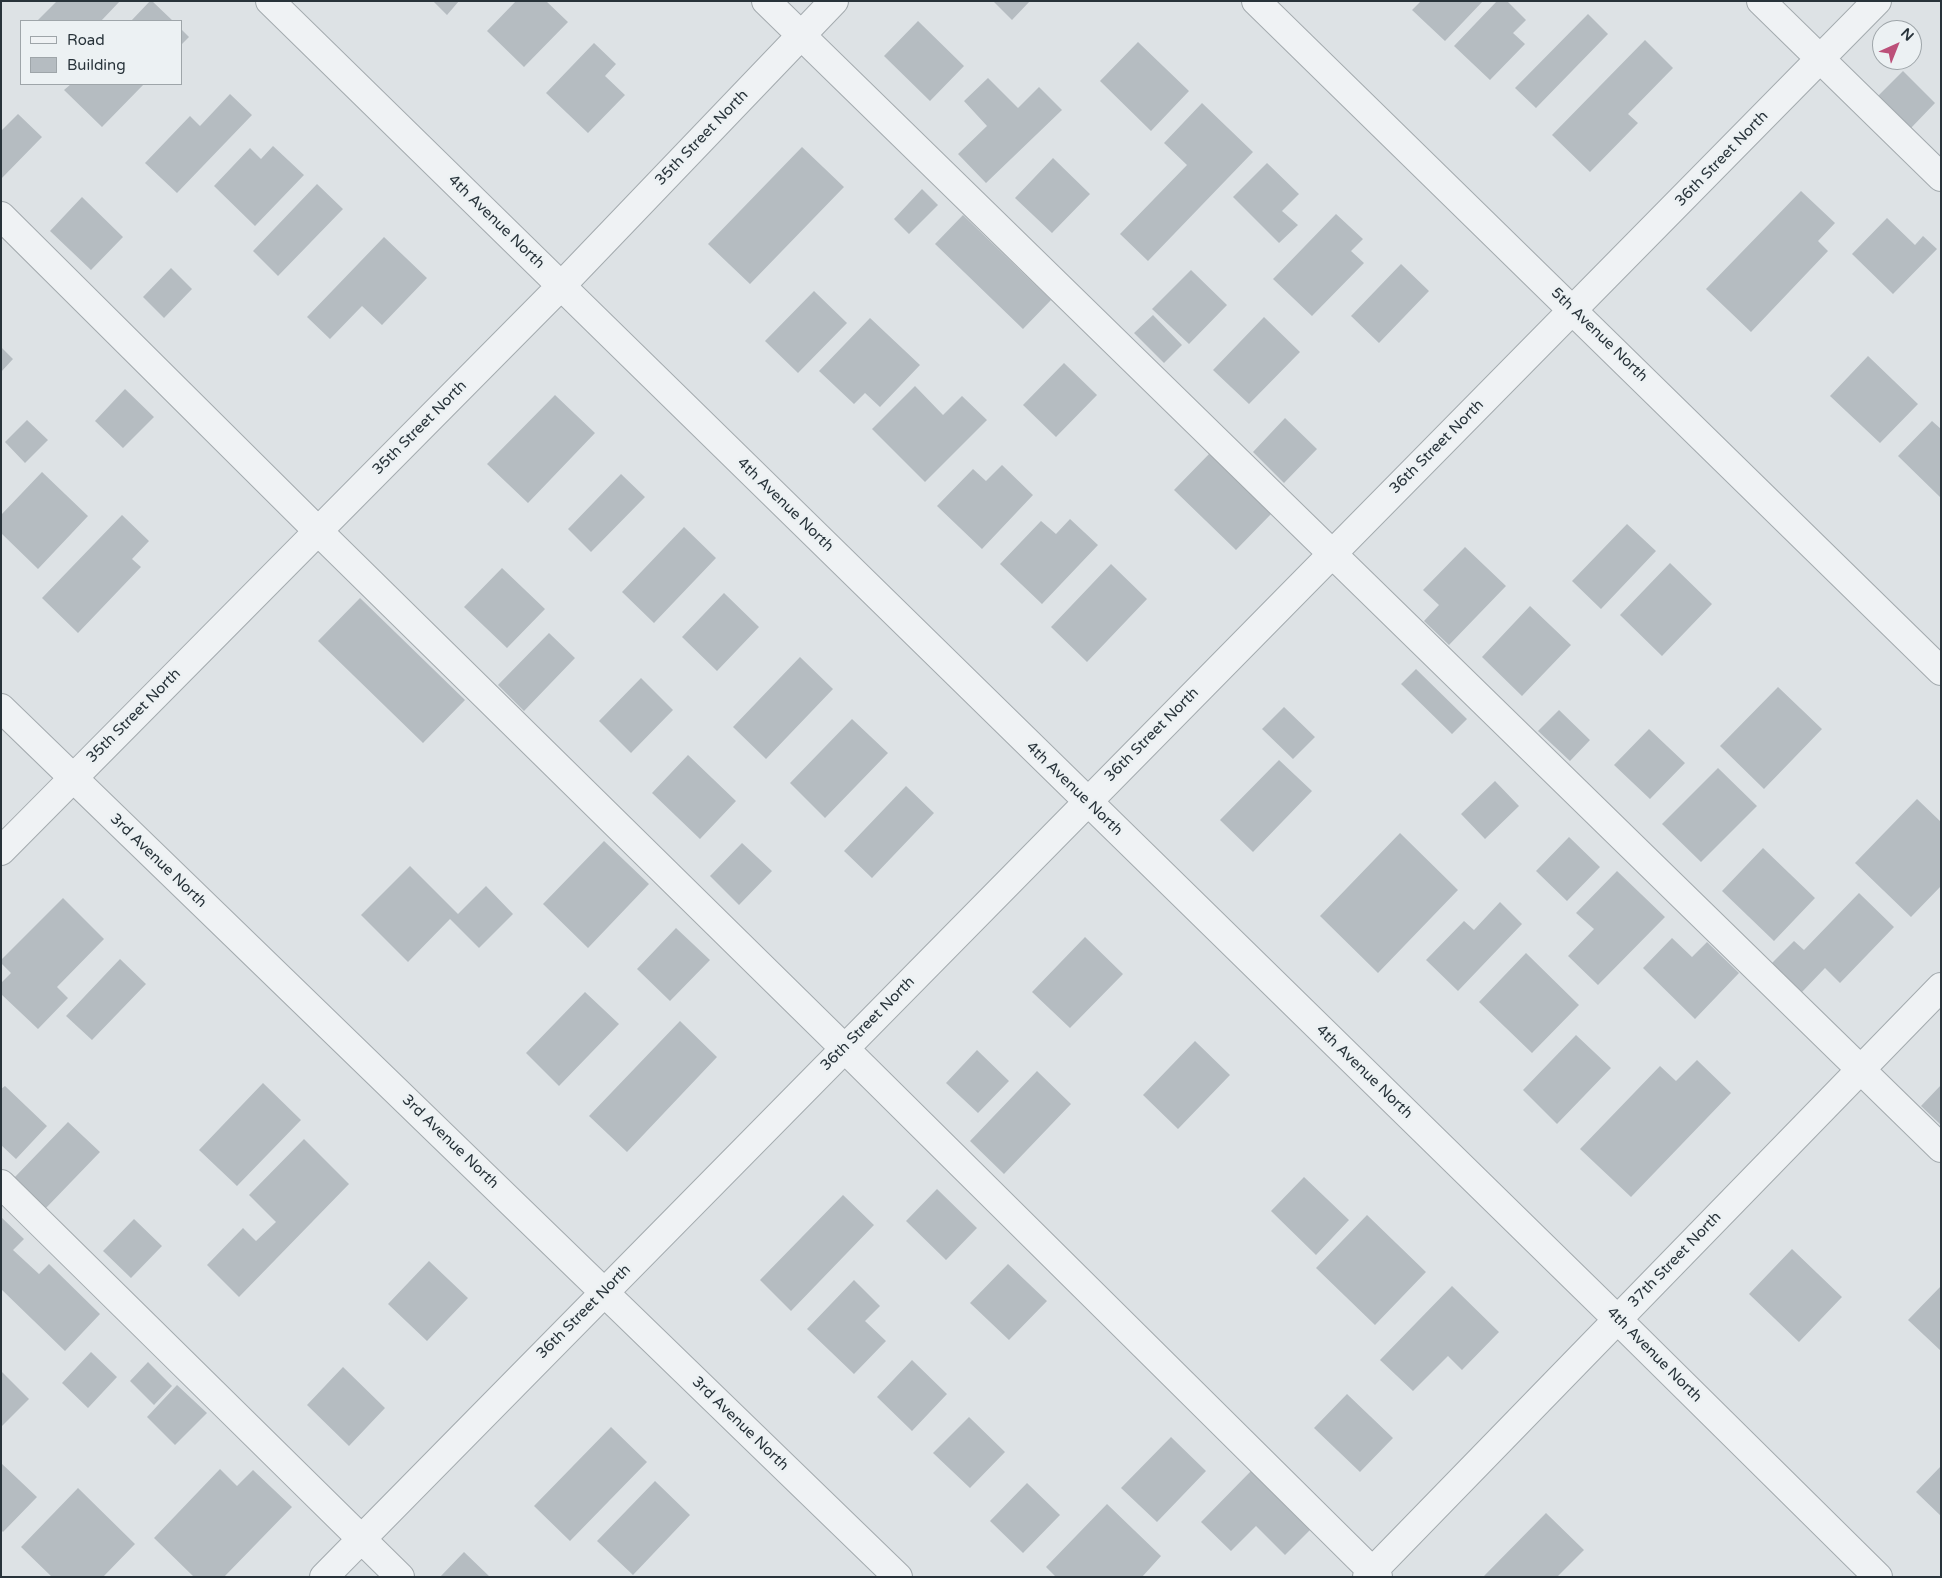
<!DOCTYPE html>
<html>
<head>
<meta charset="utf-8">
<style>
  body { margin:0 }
  #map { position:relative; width:1942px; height:1578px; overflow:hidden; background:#dde2e5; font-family:"Varela Round",sans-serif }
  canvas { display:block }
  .frame { position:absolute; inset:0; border:2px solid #28333a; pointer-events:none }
  .legend { position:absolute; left:20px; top:20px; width:162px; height:65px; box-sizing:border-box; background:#ecf1f3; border:1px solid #9ea5a9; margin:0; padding:6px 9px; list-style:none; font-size:15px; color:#28333a }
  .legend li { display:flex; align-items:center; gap:10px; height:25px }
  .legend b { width:25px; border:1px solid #9ea5a9 }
  .north { position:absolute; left:1872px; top:20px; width:50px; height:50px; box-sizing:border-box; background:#ecf1f3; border:1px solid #9ea5a9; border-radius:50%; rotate:44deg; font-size:14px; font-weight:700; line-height:20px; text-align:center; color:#28333a }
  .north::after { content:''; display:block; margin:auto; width:18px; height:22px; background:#bc5079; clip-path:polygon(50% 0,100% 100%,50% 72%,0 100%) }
</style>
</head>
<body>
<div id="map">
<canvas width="1942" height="1578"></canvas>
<div class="frame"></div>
<ul class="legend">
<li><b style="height:6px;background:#eff2f4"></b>Road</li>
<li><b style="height:14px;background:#b5bcc1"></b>Building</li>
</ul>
<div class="north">N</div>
</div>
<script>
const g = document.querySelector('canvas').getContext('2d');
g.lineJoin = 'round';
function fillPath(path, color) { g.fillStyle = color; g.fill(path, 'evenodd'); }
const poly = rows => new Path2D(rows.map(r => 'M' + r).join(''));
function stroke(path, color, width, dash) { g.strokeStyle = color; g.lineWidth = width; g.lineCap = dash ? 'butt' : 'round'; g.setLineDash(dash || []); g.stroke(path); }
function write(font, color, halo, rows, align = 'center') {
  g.font = font + ' "Varela Round",sans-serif'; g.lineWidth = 5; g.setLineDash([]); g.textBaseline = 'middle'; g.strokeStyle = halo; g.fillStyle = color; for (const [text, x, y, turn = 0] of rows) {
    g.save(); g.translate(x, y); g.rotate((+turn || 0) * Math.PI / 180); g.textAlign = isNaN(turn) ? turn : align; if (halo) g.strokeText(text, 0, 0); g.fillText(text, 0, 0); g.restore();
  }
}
fillPath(poly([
  [57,1,120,1,101,21,37,21],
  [150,1,152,1,173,21,131,21],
  [433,1,459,1,447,15],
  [516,1,546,1,568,22,524,67,487,31],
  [993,1,1030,1,1012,20],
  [1421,1,1483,1,1445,41,1412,10],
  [1497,1,1507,1,1526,20,1513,33,1525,44,1490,80,1454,46],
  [1588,14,1608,34,1536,108,1515,88],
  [918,21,964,66,930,101,884,56],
  [181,29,189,37,181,45],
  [1645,40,1673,68,1628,114,1638,123,1590,172,1552,135],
  [1138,42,1189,91,1151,131,1100,81],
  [594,43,616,64,605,76,625,95,588,133,546,93],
  [1903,71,1935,103,1911,128,1878,96],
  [988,78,1018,108,1039,87,1062,110,986,183,958,154,987,126,964,101],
  [71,84,144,84,102,127,64,90],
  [230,94,252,115,177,193,145,163,190,116,200,126],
  [1202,103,1253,152,1148,261,1120,234,1187,165,1164,143],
  [18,114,42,137,1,179,1,131],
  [273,146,304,175,255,226,214,186,250,148,261,159],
  [802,147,844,187,750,284,708,244],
  [1053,158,1090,194,1052,233,1015,198],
  [1267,163,1299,194,1282,211,1298,225,1279,243,1233,197],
  [317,184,343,209,278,276,253,251],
  [922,189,938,205,909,234,894,219],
  [1801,191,1835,223,1818,241,1828,251,1751,332,1706,289],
  [82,197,123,237,91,270,50,231],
  [1336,214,1363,239,1351,251,1364,263,1312,316,1273,279],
  [963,215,1051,300,1023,329,935,244],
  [1887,218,1915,245,1923,236,1937,249,1893,294,1852,254],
  [384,237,427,278,382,325,362,306,330,339,307,317],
  [1401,264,1429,291,1379,343,1351,316],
  [171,268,192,289,164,318,143,297],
  [1191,270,1227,305,1189,344,1152,309],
  [814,291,847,323,798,373,765,341],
  [1153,315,1182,345,1164,363,1134,333],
  [1264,317,1300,352,1249,404,1213,370],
  [870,318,920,365,880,407,865,393,854,404,819,371],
  [1,347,13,359,1,372],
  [1868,356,1918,404,1880,443,1830,396],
  [1064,363,1097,395,1056,437,1023,405],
  [915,386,943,415,962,396,987,420,925,482,872,429],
  [125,389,154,417,123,448,95,421],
  [555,395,595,433,528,503,487,464],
  [1285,418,1317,449,1284,483,1253,452],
  [27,420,48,440,25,463,5,442],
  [1932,421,1941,429,1941,498,1898,456],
  [1210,453,1272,513,1236,550,1174,490],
  [1002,465,1033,495,982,549,937,506,973,469,986,481],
  [42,472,88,516,38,569,1,533,1,515],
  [621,474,645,497,591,552,568,529],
  [122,515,149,541,132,559,141,567,78,633,42,598],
  [1070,519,1098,545,1042,604,1000,564,1041,521,1056,534],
  [1627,524,1656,551,1601,609,1572,581],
  [684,527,716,558,654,623,622,592],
  [1465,547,1506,586,1449,645,1424,621,1439,605,1423,590],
  [1670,563,1712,604,1662,656,1620,615],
  [1111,564,1147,599,1087,662,1051,627],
  [502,568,545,609,507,648,464,607],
  [724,593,759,627,717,671,682,637],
  [360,598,465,700,423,743,318,641],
  [1530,606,1571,645,1522,696,1482,657],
  [549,633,575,658,524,711,498,685],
  [800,657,833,689,766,759,733,727],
  [1416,669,1467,719,1452,734,1401,684],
  [641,678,673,710,631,753,599,721],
  [1778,687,1822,729,1764,789,1720,746],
  [1284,707,1315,737,1293,759,1262,729],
  [1559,710,1590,740,1570,761,1538,731],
  [852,719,888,753,825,818,790,783],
  [1649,729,1685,763,1650,799,1614,765],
  [688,755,736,801,700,839,652,793],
  [1279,760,1312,791,1253,852,1220,820],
  [1718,768,1757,806,1701,862,1662,824],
  [1495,781,1519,806,1485,839,1461,814],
  [906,786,934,813,872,878,844,851],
  [1917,799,1941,822,1941,886,1911,917,1855,863],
  [1400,833,1458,890,1378,973,1320,916],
  [1569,837,1600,867,1567,901,1536,871],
  [604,841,649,884,588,948,543,904],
  [742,843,772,871,739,905,710,876],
  [1763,848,1815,898,1774,941,1722,891],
  [410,866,458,914,486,886,513,914,479,948,450,919,408,962,361,915],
  [1617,871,1665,917,1598,985,1568,956,1594,929,1576,913],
  [1859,893,1894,927,1840,983,1825,968,1802,992,1772,963,1794,941,1804,950],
  [63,898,104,939,57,987,68,998,38,1029,1,994,1,983,11,973,1,963,1,960],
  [1500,902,1522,924,1458,991,1426,960,1464,921,1474,930],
  [676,928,710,960,670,1001,637,969],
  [1085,937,1123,974,1070,1028,1032,992],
  [1672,938,1692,957,1707,942,1739,973,1695,1019,1643,968],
  [1526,953,1579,1005,1532,1053,1479,1002],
  [120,959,146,984,92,1040,66,1016],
  [585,992,619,1024,559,1086,526,1053],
  [680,1021,717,1057,627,1152,589,1116],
  [1576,1035,1611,1068,1557,1124,1523,1090],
  [1195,1041,1230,1075,1178,1129,1143,1095],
  [977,1050,1009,1081,978,1113,946,1083],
  [1697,1060,1731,1093,1631,1197,1580,1149,1660,1066,1676,1081],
  [1037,1071,1071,1104,1004,1174,970,1141],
  [263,1083,301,1120,237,1186,199,1150],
  [1941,1085,1941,1125,1921,1106],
  [5,1086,47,1126,16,1159,1,1145,1,1089],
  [68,1122,100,1152,45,1209,14,1178],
  [304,1139,349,1184,239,1297,207,1265,243,1228,256,1241,276,1222,249,1195],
  [1304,1177,1349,1220,1316,1255,1271,1211],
  [937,1189,977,1228,946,1260,906,1221],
  [843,1195,874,1225,791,1311,760,1280],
  [1367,1215,1426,1272,1375,1325,1316,1268],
  [1,1217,24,1239,13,1250,39,1274,49,1264,100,1314,65,1351,1,1289],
  [134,1219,162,1246,131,1278,103,1251],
  [1792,1249,1842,1297,1799,1342,1749,1294],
  [429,1261,468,1298,427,1341,388,1304],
  [1008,1264,1047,1301,1009,1340,970,1303],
  [854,1280,880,1306,865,1321,886,1341,854,1374,807,1329],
  [1452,1286,1499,1332,1462,1370,1448,1356,1413,1391,1380,1360],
  [1941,1286,1941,1351,1908,1320],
  [91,1352,117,1377,88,1408,62,1383],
  [912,1360,947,1394,912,1431,877,1397],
  [148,1362,172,1386,154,1405,130,1381],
  [343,1367,385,1408,349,1446,307,1405],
  [1,1371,29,1399,1,1427],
  [177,1385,207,1413,175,1445,147,1417],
  [1347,1394,1393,1438,1360,1472,1314,1428],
  [969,1417,1005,1452,970,1488,933,1453],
  [611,1427,647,1462,570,1541,534,1506],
  [1171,1437,1206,1471,1157,1522,1121,1488],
  [1,1463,37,1497,3,1532,1,1530],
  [1941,1466,1941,1516,1916,1492],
  [220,1469,237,1486,253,1470,292,1507,224,1577,194,1577,154,1538],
  [1251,1471,1311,1529,1285,1555,1256,1526,1231,1551,1201,1522],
  [655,1481,690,1515,633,1575,597,1541],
  [1027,1483,1060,1515,1023,1553,990,1521],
  [78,1488,135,1544,103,1577,52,1577,21,1547],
  [1107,1504,1161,1556,1142,1577,1056,1577,1046,1567],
  [1546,1513,1584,1550,1557,1577,1483,1577],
  [464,1552,490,1577,440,1577]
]), '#b5bcc1');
const minor = poly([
  [270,1,1618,1320,1878,1577],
  [766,1,1941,1148],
  [1256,1,1941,671],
  [1761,1,1941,177],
  [1,216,318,531,844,1048,1378,1577],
  [1,708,898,1577],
  [1,851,561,286,834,1],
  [1,1184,400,1577],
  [324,1577,1877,1],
  [1367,1577,1941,987]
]);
stroke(minor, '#a3aaae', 30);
stroke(minor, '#eff2f4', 28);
write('15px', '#28333a', '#ecf1f3', [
  ["35th Street North",702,138,-46],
  ["36th Street North",1722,159,-46],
  ["4th Avenue North",496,222,44],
  ["5th Avenue North",1599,335,44],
  ["35th Street North",420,428,-45],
  ["36th Street North",1437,447,-45],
  ["4th Avenue North",785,505,44],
  ["35th Street North",134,716,-45],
  ["36th Street North",1152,735,-45],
  ["4th Avenue North",1074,789,44],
  ["3rd Avenue North",158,861,44],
  ["36th Street North",868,1024,-45],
  ["4th Avenue North",1364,1072,44],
  ["3rd Avenue North",450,1142,44],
  ["37th Street North",1675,1260,-46],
  ["36th Street North",584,1312,-45],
  ["4th Avenue North",1654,1355,45],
  ["3rd Avenue North",740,1424,44]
]);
</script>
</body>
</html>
